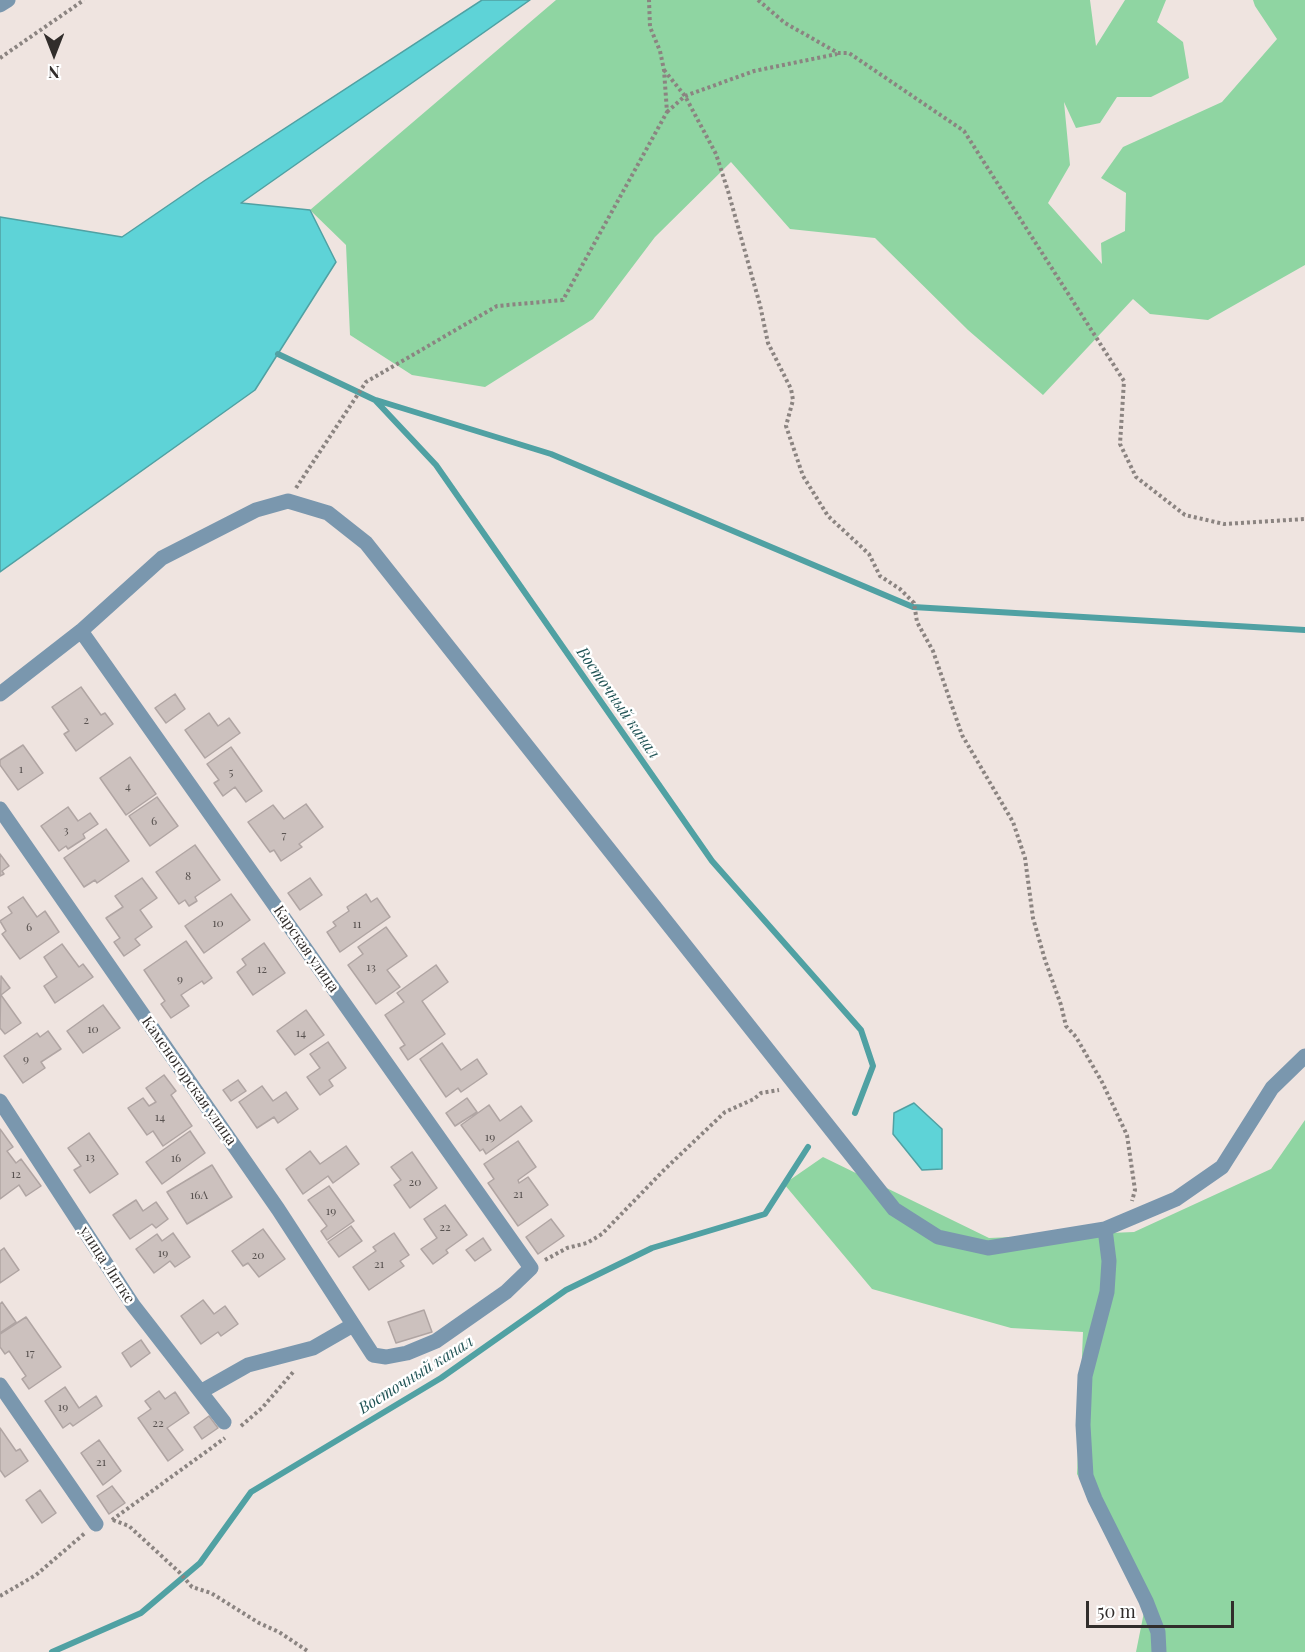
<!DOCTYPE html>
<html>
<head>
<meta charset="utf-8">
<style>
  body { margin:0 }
  #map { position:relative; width:1305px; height:1652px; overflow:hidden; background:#efe4e0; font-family:"Playfair Display",serif }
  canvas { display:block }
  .north { position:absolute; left:24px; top:24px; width:60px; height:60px; -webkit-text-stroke:4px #fff; paint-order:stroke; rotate:180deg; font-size:16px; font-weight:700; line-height:24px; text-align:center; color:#312d2b }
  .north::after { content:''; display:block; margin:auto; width:21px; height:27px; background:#312d2b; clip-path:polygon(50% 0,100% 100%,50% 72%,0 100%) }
  .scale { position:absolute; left:1086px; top:1601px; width:148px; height:27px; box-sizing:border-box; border:3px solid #312d2b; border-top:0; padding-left:8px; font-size:18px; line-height:21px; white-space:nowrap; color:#312d2b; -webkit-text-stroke:4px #fff; paint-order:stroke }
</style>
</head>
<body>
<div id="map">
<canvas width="1305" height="1652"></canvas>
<div class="north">N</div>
<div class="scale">50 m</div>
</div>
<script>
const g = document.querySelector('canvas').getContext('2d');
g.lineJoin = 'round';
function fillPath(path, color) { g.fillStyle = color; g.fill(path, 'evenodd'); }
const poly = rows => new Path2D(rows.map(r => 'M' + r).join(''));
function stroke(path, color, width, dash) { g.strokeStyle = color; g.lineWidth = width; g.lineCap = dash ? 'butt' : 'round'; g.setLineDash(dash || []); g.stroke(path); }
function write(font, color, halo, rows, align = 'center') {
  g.font = font + ' "Playfair Display",serif'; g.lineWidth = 5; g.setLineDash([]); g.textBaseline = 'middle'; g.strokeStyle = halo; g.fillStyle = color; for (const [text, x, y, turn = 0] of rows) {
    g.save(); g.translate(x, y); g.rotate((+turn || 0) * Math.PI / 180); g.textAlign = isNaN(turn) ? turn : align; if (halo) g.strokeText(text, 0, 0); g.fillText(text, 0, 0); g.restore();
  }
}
fillPath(poly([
  [556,0,1090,0,1096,46,1125,0,1166,0,1157,22,1183,42,1189,78,1151,97,1117,97,1100,123,1076,128,1064,102,1070,165,1048,203,1102,264,1101,243,1125,231,1126,193,1101,178,1123,147,1222,102,1277,39,1255,6,1253,0,1305,0,1305,265,1208,320,1150,314,1133,299,1043,395,968,330,875,238,790,229,731,162,655,237,593,319,485,387,412,375,350,335,346,245,310,210],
  [1305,1120,1305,1652,1136,1652,1146,1602,1077,1474,1083,1332,1011,1328,872,1289,784,1184,823,1157,989,1238,1134,1232,1271,1169]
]), '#8fd5a2');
const water = poly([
  [482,0,530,0,241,203,310,210,336,262,255,390,0,572,0,217,122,237,204,181,482,0],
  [914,1103,942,1129,942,1169,922,1170,893,1134,894,1113,914,1103]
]);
fillPath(water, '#5ed3d7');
stroke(water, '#50a1a3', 1.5);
stroke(poly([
  [278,354,375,400,436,465,712,861,861,1030,873,1066,855,1113],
  [376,400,551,454,913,607,1305,630],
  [52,1652,141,1613,200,1563,251,1492,441,1378,566,1290,652,1248,765,1214,808,1147]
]), '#50a1a3', 6);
const building = poly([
  [81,687,101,715,105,713,113,724,76,751,64,734,69,731,52,707,81,687],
  [175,694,185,709,166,723,155,708,175,694],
  [209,713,218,726,229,718,240,733,205,758,185,730,209,713],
  [23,745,43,773,18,790,0,765,0,760,23,745],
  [231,747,262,791,246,802,235,787,223,796,214,783,219,780,207,764,231,747],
  [130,757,156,794,126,815,100,778,130,757],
  [157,797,178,826,150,846,129,816,157,797],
  [306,804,323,827,299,844,302,847,281,861,274,850,270,852,248,822,273,805,284,819,306,804],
  [68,807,78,821,90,813,98,824,83,834,85,838,68,849,66,846,59,851,41,826,68,807],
  [106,829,129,861,97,883,95,880,84,887,64,858,106,829],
  [195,845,220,880,195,897,197,901,189,906,185,900,179,904,156,872,195,845],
  [0,854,9,866,2,871,4,874,0,876,0,854],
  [142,878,157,898,140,910,152,927,135,939,140,945,124,956,114,942,120,938,106,918,123,907,115,896,142,878],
  [310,878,322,895,300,910,288,893,310,878],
  [231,894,250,920,204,953,185,926,231,894],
  [366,894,371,902,377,898,390,917,340,952,327,932,336,926,333,922,349,911,347,907,366,894],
  [23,897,37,917,45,911,59,932,20,959,2,934,6,931,0,921,12,913,8,907,23,897],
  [386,927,407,956,387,970,400,987,376,1004,348,965,363,954,358,947,386,927],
  [186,941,212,978,204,984,202,981,181,995,189,1006,171,1018,161,1004,165,1001,144,970,186,941],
  [264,943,285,973,253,995,237,972,246,965,242,959,264,943],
  [62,944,79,967,83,964,93,977,55,1003,44,986,57,977,44,957,62,944],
  [436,965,448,982,422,1001,445,1034,408,1060,400,1048,405,1045,385,1015,404,1002,397,993,436,965],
  [1,976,10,988,1,995,21,1023,5,1034,0,1028,1,976],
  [103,1005,120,1028,83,1053,67,1031,103,1005],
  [306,1010,324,1035,295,1055,277,1031,306,1010],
  [48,1031,61,1049,41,1062,45,1068,23,1083,4,1056,37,1033,40,1037,48,1031],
  [328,1042,346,1068,329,1080,333,1086,320,1095,307,1077,320,1068,310,1054,328,1042],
  [442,1043,461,1070,477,1059,487,1074,461,1092,458,1088,446,1097,420,1059,442,1043],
  [164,1075,176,1091,171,1095,192,1126,163,1146,153,1131,147,1135,128,1108,143,1098,149,1106,156,1102,146,1088,164,1075],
  [238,1080,246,1091,231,1101,223,1090,238,1080],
  [262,1086,273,1101,286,1092,298,1109,278,1123,274,1117,257,1128,239,1102,262,1086],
  [467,1098,477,1112,455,1126,446,1113,467,1098],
  [489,1105,500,1121,521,1106,532,1121,486,1154,483,1149,480,1151,461,1125,489,1105],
  [0,1129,13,1147,7,1151,16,1163,21,1159,41,1186,26,1196,19,1185,0,1199,0,1129],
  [190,1131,205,1153,162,1184,146,1162,190,1131],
  [89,1133,118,1174,90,1193,74,1170,81,1166,68,1148,89,1133],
  [518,1141,536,1167,518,1180,519,1183,528,1177,548,1205,518,1226,488,1183,494,1179,484,1164,518,1141],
  [346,1146,359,1164,333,1183,328,1176,303,1194,286,1169,310,1151,320,1164,346,1146],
  [412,1152,437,1188,410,1208,394,1185,401,1180,391,1167,412,1152],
  [212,1165,232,1197,187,1224,167,1192,212,1165],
  [329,1186,354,1221,327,1240,321,1231,327,1226,308,1200,329,1186],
  [136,1200,143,1211,156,1202,168,1219,156,1228,152,1224,130,1239,113,1215,136,1200],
  [445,1205,467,1235,446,1250,448,1253,433,1264,421,1249,437,1238,424,1219,445,1205],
  [551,1219,564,1236,538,1254,526,1237,551,1219],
  [351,1226,362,1241,339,1257,328,1242,351,1226],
  [263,1229,285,1259,259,1277,248,1263,243,1266,232,1251,263,1229],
  [173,1233,190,1257,175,1267,170,1261,154,1273,136,1249,157,1234,162,1241,173,1233],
  [394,1233,409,1255,400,1261,404,1266,369,1290,353,1267,376,1251,373,1247,394,1233],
  [483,1238,491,1250,475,1261,466,1250,483,1238],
  [4,1248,19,1270,0,1283,0,1251,4,1248],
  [203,1300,214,1314,225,1306,238,1324,221,1336,218,1332,201,1344,181,1316,203,1300],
  [2,1302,16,1322,0,1333,0,1304,2,1302],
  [424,1310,432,1332,396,1343,388,1322,424,1310],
  [26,1317,61,1367,29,1389,22,1379,26,1376,9,1351,5,1354,0,1347,0,1334,26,1317],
  [141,1340,150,1353,131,1367,122,1353,141,1340],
  [65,1387,79,1408,96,1396,102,1406,73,1426,70,1423,63,1428,45,1401,65,1387],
  [159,1391,165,1399,175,1392,189,1413,167,1428,183,1450,168,1461,138,1418,151,1409,145,1401,159,1391],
  [209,1416,218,1428,202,1439,194,1427,209,1416],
  [0,1428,16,1451,20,1449,28,1461,5,1477,0,1470,0,1428],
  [99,1440,121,1471,103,1485,81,1453,99,1440],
  [112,1486,125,1503,109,1514,97,1496,112,1486],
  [40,1490,56,1513,42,1523,26,1500,40,1490]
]);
fillPath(building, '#ccc1be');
stroke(building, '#b0a5a3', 1.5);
stroke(poly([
  [758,0,785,23,838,53,849,53,964,131,1124,381,1120,444,1136,477,1185,515,1224,524,1305,519],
  [0,58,84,0],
  [664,70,685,96,716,154,728,191,760,305,768,343,791,389,793,400,786,426,803,476,828,516,869,554,880,576,900,589,914,603,917,622,933,651,962,735,1013,822,1025,858,1033,918,1045,960,1061,1005,1066,1026,1076,1037,1102,1082,1127,1135,1135,1190,1132,1201],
  [667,112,685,96,754,71,837,54],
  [296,488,366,382,497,306,563,300,667,112,664,70,660,51,650,27,649,0],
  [545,1260,567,1248,587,1243,602,1234,664,1170,725,1112,754,1099,761,1093,779,1090],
  [241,1426,262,1408,294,1371],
  [112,1520,225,1438],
  [113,1520,129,1526,180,1573,192,1587,211,1593,259,1623,279,1632,309,1652],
  [0,1596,36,1575,85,1533]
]), '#8b8481', 4, [3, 3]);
stroke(poly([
  [0,5,8,0],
  [0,694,81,631,162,558,256,510,288,501,328,513,366,543,894,1209,938,1237,988,1248,1105,1229,1176,1199,1222,1167,1272,1088,1305,1056],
  [0,809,278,1209,373,1355,386,1357,407,1353,436,1341,506,1292,531,1268,81,631],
  [0,1101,133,1305,224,1422],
  [1105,1229,1109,1261,1107,1292,1085,1376,1083,1425,1086,1476,1095,1499,1146,1601,1158,1632,1159,1652],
  [0,1385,96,1524],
  [202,1391,248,1365,313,1348,353,1325]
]), '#7a97ae', 15);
write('12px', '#585250', null, [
  ["2",86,720],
  ["1",21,769],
  ["5",231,772],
  ["4",128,786],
  ["6",154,821],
  ["3",66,830],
  ["7",284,835],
  ["8",188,876],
  ["10",218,923],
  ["11",357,924],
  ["6",29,927],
  ["13",371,967],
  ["12",262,969],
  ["9",180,979],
  ["10",93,1029],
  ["14",301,1033],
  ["9",26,1059],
  ["14",160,1117],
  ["19",490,1137],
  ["13",90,1157],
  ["16",176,1158],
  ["12",16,1174],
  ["20",415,1182],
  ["21",518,1194],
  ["16А",199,1195],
  ["19",331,1211],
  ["22",445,1227],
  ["19",163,1253],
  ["20",258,1255],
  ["21",379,1264],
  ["17",30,1353],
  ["19",63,1407],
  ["22",158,1423],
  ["21",101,1462]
]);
write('15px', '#312d2b', '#fff', [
  ["Карская улица",306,949,55],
  ["Каменогорская улица",189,1081,55],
  ["улица Литке",107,1265,57]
]);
write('italic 16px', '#205355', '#fff', [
  ["Восточный канал",618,703,55],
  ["Восточный канал",416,1375,-32]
]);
</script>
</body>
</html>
